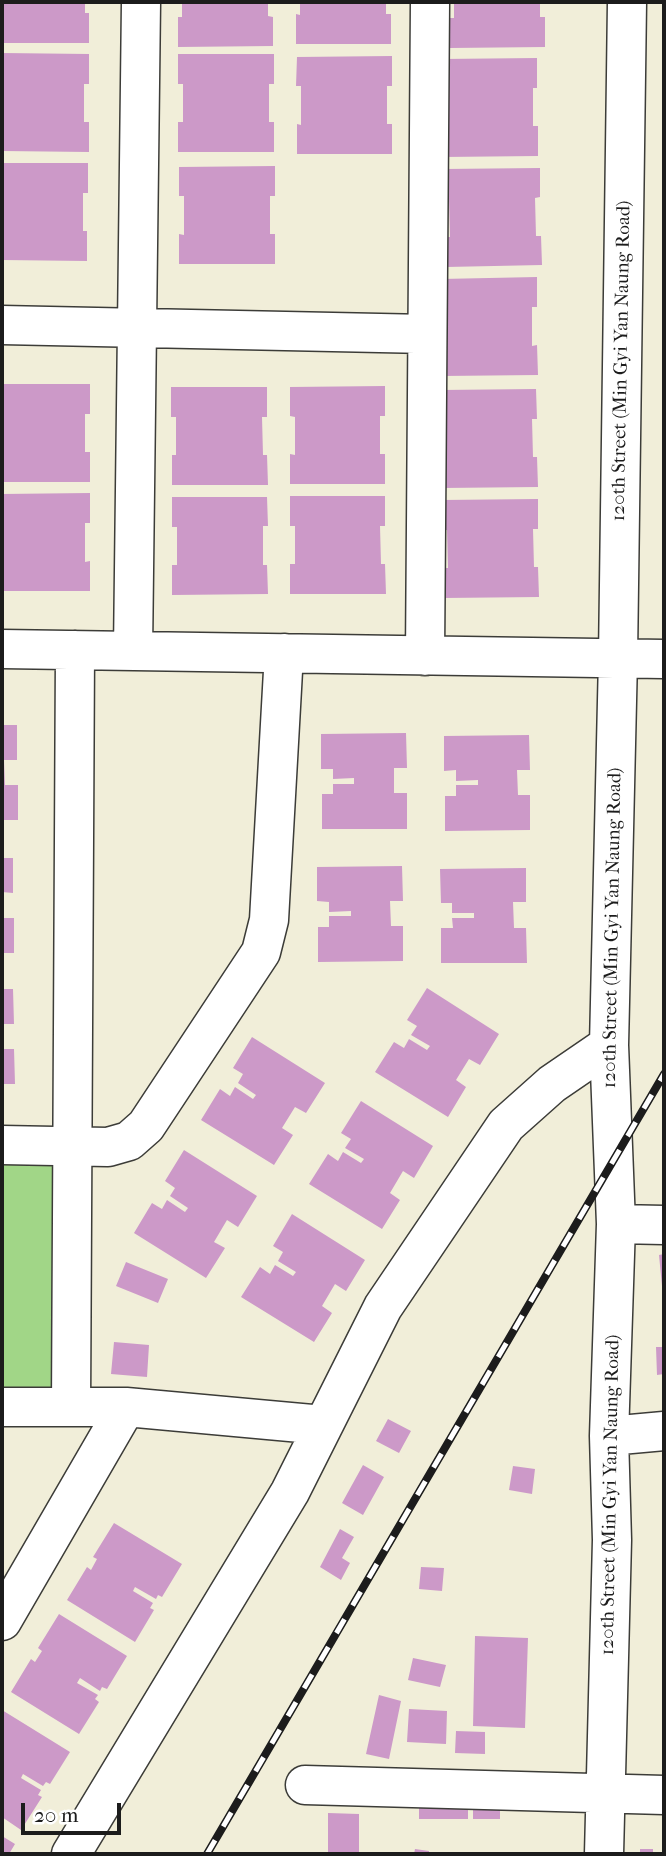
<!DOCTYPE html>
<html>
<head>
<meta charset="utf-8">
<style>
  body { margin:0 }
  #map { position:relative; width:666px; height:1856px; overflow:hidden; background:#f1eed9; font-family:"IM FELL French Canon",serif }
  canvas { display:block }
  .frame { position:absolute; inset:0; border:4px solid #1c1c1c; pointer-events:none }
  .scale { position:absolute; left:21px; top:1803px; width:100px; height:32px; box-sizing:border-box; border:4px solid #1c1c1c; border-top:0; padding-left:9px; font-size:21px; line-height:24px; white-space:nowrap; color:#1c1c1c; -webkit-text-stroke:5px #fff; paint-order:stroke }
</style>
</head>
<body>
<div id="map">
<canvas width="666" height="1856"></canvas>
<div class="frame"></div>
<div class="scale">20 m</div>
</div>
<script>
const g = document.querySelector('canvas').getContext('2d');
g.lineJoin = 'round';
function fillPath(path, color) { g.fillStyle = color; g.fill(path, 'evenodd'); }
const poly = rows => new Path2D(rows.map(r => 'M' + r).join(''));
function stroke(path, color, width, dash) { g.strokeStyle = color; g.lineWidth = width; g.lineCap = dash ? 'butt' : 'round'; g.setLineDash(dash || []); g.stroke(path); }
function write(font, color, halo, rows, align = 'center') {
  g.font = font + ' "IM FELL French Canon",serif'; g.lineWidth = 6; g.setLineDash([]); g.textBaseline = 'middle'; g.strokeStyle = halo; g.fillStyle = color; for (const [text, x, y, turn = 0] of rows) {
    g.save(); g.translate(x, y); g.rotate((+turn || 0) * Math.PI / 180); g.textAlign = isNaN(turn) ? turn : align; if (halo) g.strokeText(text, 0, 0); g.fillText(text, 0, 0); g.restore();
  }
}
fillPath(poly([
  [2,1164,48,1164,55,1167,59,1389,2,1399]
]), '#a1d687');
fillPath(poly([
  [2,2,85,2,85,13,89,13,89,43,2,43],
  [182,2,268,2,268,16,273,17,273,46,178,47,178,17,182,17],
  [300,2,386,2,386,14,391,14,391,44,296,44,296,14,300,15],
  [454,2,540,2,540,17,545,17,545,47,450,48,449,18,454,18],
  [2,53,89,54,89,84,84,84,84,122,89,122,89,152,2,151],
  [178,54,274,54,274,84,269,84,269,122,274,122,274,152,178,152,178,122,183,122,183,84,178,84],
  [392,56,392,86,387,86,387,124,392,124,392,154,297,154,297,124,301,125,301,86,296,86,297,57],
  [537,58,537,88,533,88,533,126,538,126,538,156,443,157,442,59],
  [2,163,88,163,88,193,83,193,83,231,87,231,87,261,2,260],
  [275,166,275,196,270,196,270,234,275,234,275,264,179,264,179,234,184,235,184,196,179,196,179,167],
  [540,168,540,197,535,198,536,236,541,236,542,265,446,267,445,237,450,237,449,199,445,199,444,169],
  [537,277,537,307,532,307,532,346,537,345,538,375,442,376,442,347,447,346,446,308,441,279],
  [2,384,90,384,90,414,85,414,85,452,90,452,90,482,2,482],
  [385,386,385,416,380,416,380,454,385,454,385,484,290,484,290,454,295,455,295,417,290,416,290,387],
  [171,387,267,387,267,417,262,417,263,455,267,455,268,485,172,485,172,455,176,455,176,417,171,417],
  [536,389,537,419,532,419,533,457,537,457,538,487,442,488,442,458,447,458,446,420,441,390],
  [90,493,90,523,85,523,85,562,90,561,90,591,2,591,2,494],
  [290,496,385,496,385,526,380,526,381,564,385,564,386,594,290,594,290,564,295,564,295,526,290,526],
  [172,497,267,497,268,526,263,526,263,565,267,565,268,594,172,595,172,565,177,565,177,527,172,527],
  [538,499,538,529,533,529,534,567,538,567,539,597,443,598,444,568,448,568,447,530,443,530,442,500],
  [2,725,17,725,17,760,4,760,5,785,18,785,18,820,2,820],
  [406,733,407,768,394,768,394,793,407,793,407,829,322,829,322,794,333,794,333,784,354,784,354,778,333,779,333,769,321,769,321,734],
  [529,735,530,770,517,770,518,795,530,795,530,830,445,831,445,796,456,796,456,785,478,785,478,780,456,781,456,770,444,771,444,736],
  [2,858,13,858,13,893,2,892],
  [402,866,403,901,390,901,391,926,403,926,403,961,318,962,318,927,329,927,329,916,351,916,351,911,329,912,329,902,317,901,317,867],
  [526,868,526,902,513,902,514,928,526,928,527,963,441,963,441,928,453,928,452,918,474,918,474,913,452,913,452,903,441,903,440,869],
  [2,918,14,918,14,953,2,953],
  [427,988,499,1034,480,1065,469,1059,456,1080,466,1087,448,1117,375,1072,394,1042,404,1048,409,1039,427,1050,430,1046,411,1035,417,1026,407,1020],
  [2,989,13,989,14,1024,2,1024],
  [252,1037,325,1083,306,1113,295,1107,282,1128,293,1135,274,1165,201,1120,220,1089,230,1096,235,1087,253,1099,256,1095,238,1083,243,1074,233,1068],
  [2,1049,14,1049,15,1084,2,1084],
  [361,1101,433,1146,414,1178,403,1171,390,1193,400,1200,382,1229,309,1184,328,1154,338,1161,343,1152,361,1163,364,1159,345,1148,351,1139,341,1133],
  [184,1150,257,1196,238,1227,227,1220,214,1242,225,1248,206,1278,134,1233,152,1203,162,1209,167,1200,185,1212,188,1208,170,1196,175,1188,165,1181],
  [292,1214,365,1260,346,1291,335,1284,322,1306,332,1313,314,1342,241,1297,260,1267,270,1274,275,1265,293,1276,296,1272,278,1261,283,1252,273,1246],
  [664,1254,664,1286,662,1286,659,1255],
  [126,1262,168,1279,158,1303,116,1286],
  [114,1342,149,1345,147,1377,111,1374],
  [656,1347,664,1347,664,1374,657,1375],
  [388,1419,411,1431,399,1453,376,1441],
  [363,1465,384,1477,363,1515,342,1503],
  [513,1466,535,1469,532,1494,509,1490],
  [114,1523,182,1564,162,1597,158,1595,156,1599,135,1587,133,1591,153,1603,150,1608,154,1610,135,1642,67,1600,87,1567,91,1570,97,1559,93,1557],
  [340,1529,354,1537,342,1558,350,1563,341,1580,320,1567],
  [421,1567,444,1568,442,1591,419,1589],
  [59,1614,127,1656,107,1689,102,1687,100,1691,80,1678,77,1683,98,1695,95,1699,99,1702,79,1734,11,1692,31,1659,35,1662,42,1651,38,1648],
  [475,1636,528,1638,525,1728,473,1726],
  [413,1658,446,1665,440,1687,408,1680],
  [379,1695,401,1701,389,1759,366,1754],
  [409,1709,447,1711,446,1744,407,1742],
  [2,1710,70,1752,50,1784,46,1782,43,1786,23,1774,21,1778,41,1790,38,1795,42,1797,21,1830,2,1817],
  [456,1731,485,1732,485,1754,455,1753],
  [419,1795,468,1795,468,1819,419,1819],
  [473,1795,500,1795,500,1819,473,1819],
  [328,1813,359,1814,359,1853,328,1852],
  [2,1836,15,1844,9,1854,2,1854],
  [415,1849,429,1851,429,1854,414,1854],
  [640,1849,653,1849,653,1854,640,1854]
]), '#cc99c8');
const minor = poly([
  [2,325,427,334],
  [2,649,664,659],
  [133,651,141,2],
  [425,656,430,2],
  [2,1145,108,1147,129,1141,146,1126,261,952,269,920,284,653],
  [616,1224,664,1225],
  [2,1407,126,1407,323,1425],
  [71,1407,75,650],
  [609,1436,664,1431],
  [2,1621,126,1407],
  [305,1785,664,1795],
  [71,1854,290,1492,383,1307,506,1125,552,1084,609,1045],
  [604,1854,612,1540,609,1436,616,1224,609,1045,618,658,627,2]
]);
stroke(minor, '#3c3c38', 41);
stroke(minor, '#fff', 38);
const rail = poly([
  [207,1854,664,1074]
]);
stroke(rail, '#1c1c1c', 8);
stroke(rail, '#fff', 5, [16]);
write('19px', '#1c1c1c', '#fff', [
  ["120th Street (Min Gyi Yan Naung Road)",622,361,-89],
  ["120th Street (Min Gyi Yan Naung Road)",613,928,-89],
  ["120th Street (Min Gyi Yan Naung Road)",611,1495,-89]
]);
</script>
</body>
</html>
